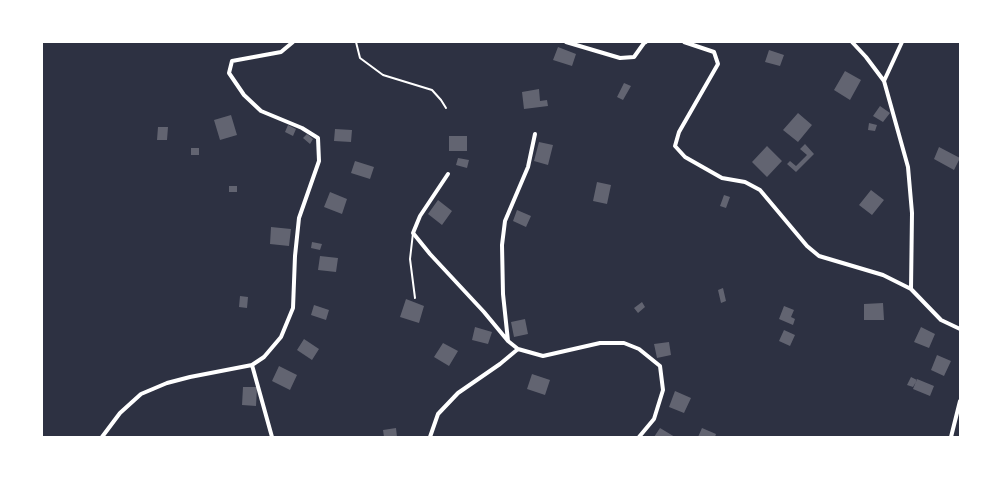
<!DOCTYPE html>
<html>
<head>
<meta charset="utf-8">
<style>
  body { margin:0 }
  #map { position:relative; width:1002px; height:479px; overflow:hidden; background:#2d3142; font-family:Karla,sans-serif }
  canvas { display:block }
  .frame { position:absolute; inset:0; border:43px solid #fff; pointer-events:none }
</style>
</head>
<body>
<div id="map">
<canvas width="1002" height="479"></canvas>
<div class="frame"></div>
</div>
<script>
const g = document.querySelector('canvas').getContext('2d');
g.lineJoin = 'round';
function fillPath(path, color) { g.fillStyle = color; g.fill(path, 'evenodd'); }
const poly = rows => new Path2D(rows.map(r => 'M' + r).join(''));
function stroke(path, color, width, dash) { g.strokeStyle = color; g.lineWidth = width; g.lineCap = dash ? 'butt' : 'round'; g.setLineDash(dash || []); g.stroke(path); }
fillPath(poly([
  [558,47,576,54,572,66,553,60],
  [769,50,784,55,780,66,765,62],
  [845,71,861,80,850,100,834,90],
  [624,83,631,86,623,100,617,97],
  [539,89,540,101,547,100,548,106,524,109,522,92],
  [880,106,890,113,883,122,873,116],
  [798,113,812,125,798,142,783,130],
  [231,115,237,135,220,140,214,120],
  [869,123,877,125,875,131,868,130],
  [288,125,296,129,293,136,285,132],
  [158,127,168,127,167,140,157,140],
  [335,129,352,130,351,142,334,141],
  [307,134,313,139,310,144,303,138],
  [449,136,467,136,467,151,449,151],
  [539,142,553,145,548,165,534,161],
  [805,144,814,154,796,172,787,164,790,161,796,166,807,155,800,149],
  [767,146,782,161,767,177,752,162],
  [939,147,960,158,954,170,934,159],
  [191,148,199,148,199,155,191,155],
  [458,158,469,160,467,168,456,165],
  [355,161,374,167,370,179,351,173],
  [597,182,611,185,607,204,593,201],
  [229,186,237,186,237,192,229,192],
  [871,190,884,200,872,215,859,205],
  [330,192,347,199,342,214,324,207],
  [724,195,730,197,726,208,720,206],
  [438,200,452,211,442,225,428,214],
  [517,210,531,216,526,227,513,221],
  [271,227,291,229,289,246,270,244],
  [312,242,322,244,320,250,311,248],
  [320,256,338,258,336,272,318,270],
  [723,288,726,301,721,303,718,290],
  [240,296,248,297,247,308,239,307],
  [406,299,424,306,419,323,400,317],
  [642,302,645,307,638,313,634,308],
  [883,303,884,320,864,320,864,304],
  [314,305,329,310,326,320,311,315],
  [784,306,794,310,791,317,795,319,793,325,779,319],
  [525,319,528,334,514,337,511,322],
  [475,327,492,332,488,344,472,340],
  [921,327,935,334,929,348,914,342],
  [784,330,795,335,790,346,779,341],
  [304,339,319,349,312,360,297,350],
  [669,342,671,355,657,358,654,344],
  [443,343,458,351,449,366,434,357],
  [937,355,951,361,944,376,931,370],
  [279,366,297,375,290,390,272,381],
  [532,374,550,380,545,395,527,389],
  [911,377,917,380,913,387,907,385],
  [917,379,934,386,930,396,913,389],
  [243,387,257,387,256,406,242,405],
  [675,391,691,398,684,413,669,407],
  [396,428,397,437,384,437,383,430],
  [660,428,675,437,654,437],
  [702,428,716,434,715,437,698,437]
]), '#626471');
stroke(poly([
  [356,42,360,58,383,75,432,90,441,100,446,108],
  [413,233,410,259,415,298]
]), '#fff', 2);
stroke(poly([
  [566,42,620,58,634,57,644,43,646,42],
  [684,42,714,52,718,64,679,132,675,146,685,157,722,178,745,182,760,190,807,246,819,256,883,275,911,289],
  [852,42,866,57,884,81,908,167,912,213,911,289,941,320,960,329],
  [884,81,902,42],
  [448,174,420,216,413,233,430,254,484,312,508,341,518,349,543,356,600,343,624,343,639,349,660,366,663,390,654,419,639,437],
  [508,341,503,294,502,245,505,221,528,167,535,134],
  [252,365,272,437],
  [102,437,120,413,141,394,167,383,190,377,252,365,264,357,281,337,293,308,295,256,299,218,319,161,318,138,302,128,261,111,244,95,229,73,232,61,281,52,293,42],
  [430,437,438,414,458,393,500,364,518,349],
  [951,437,960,401]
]), '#fff', 4);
</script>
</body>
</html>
